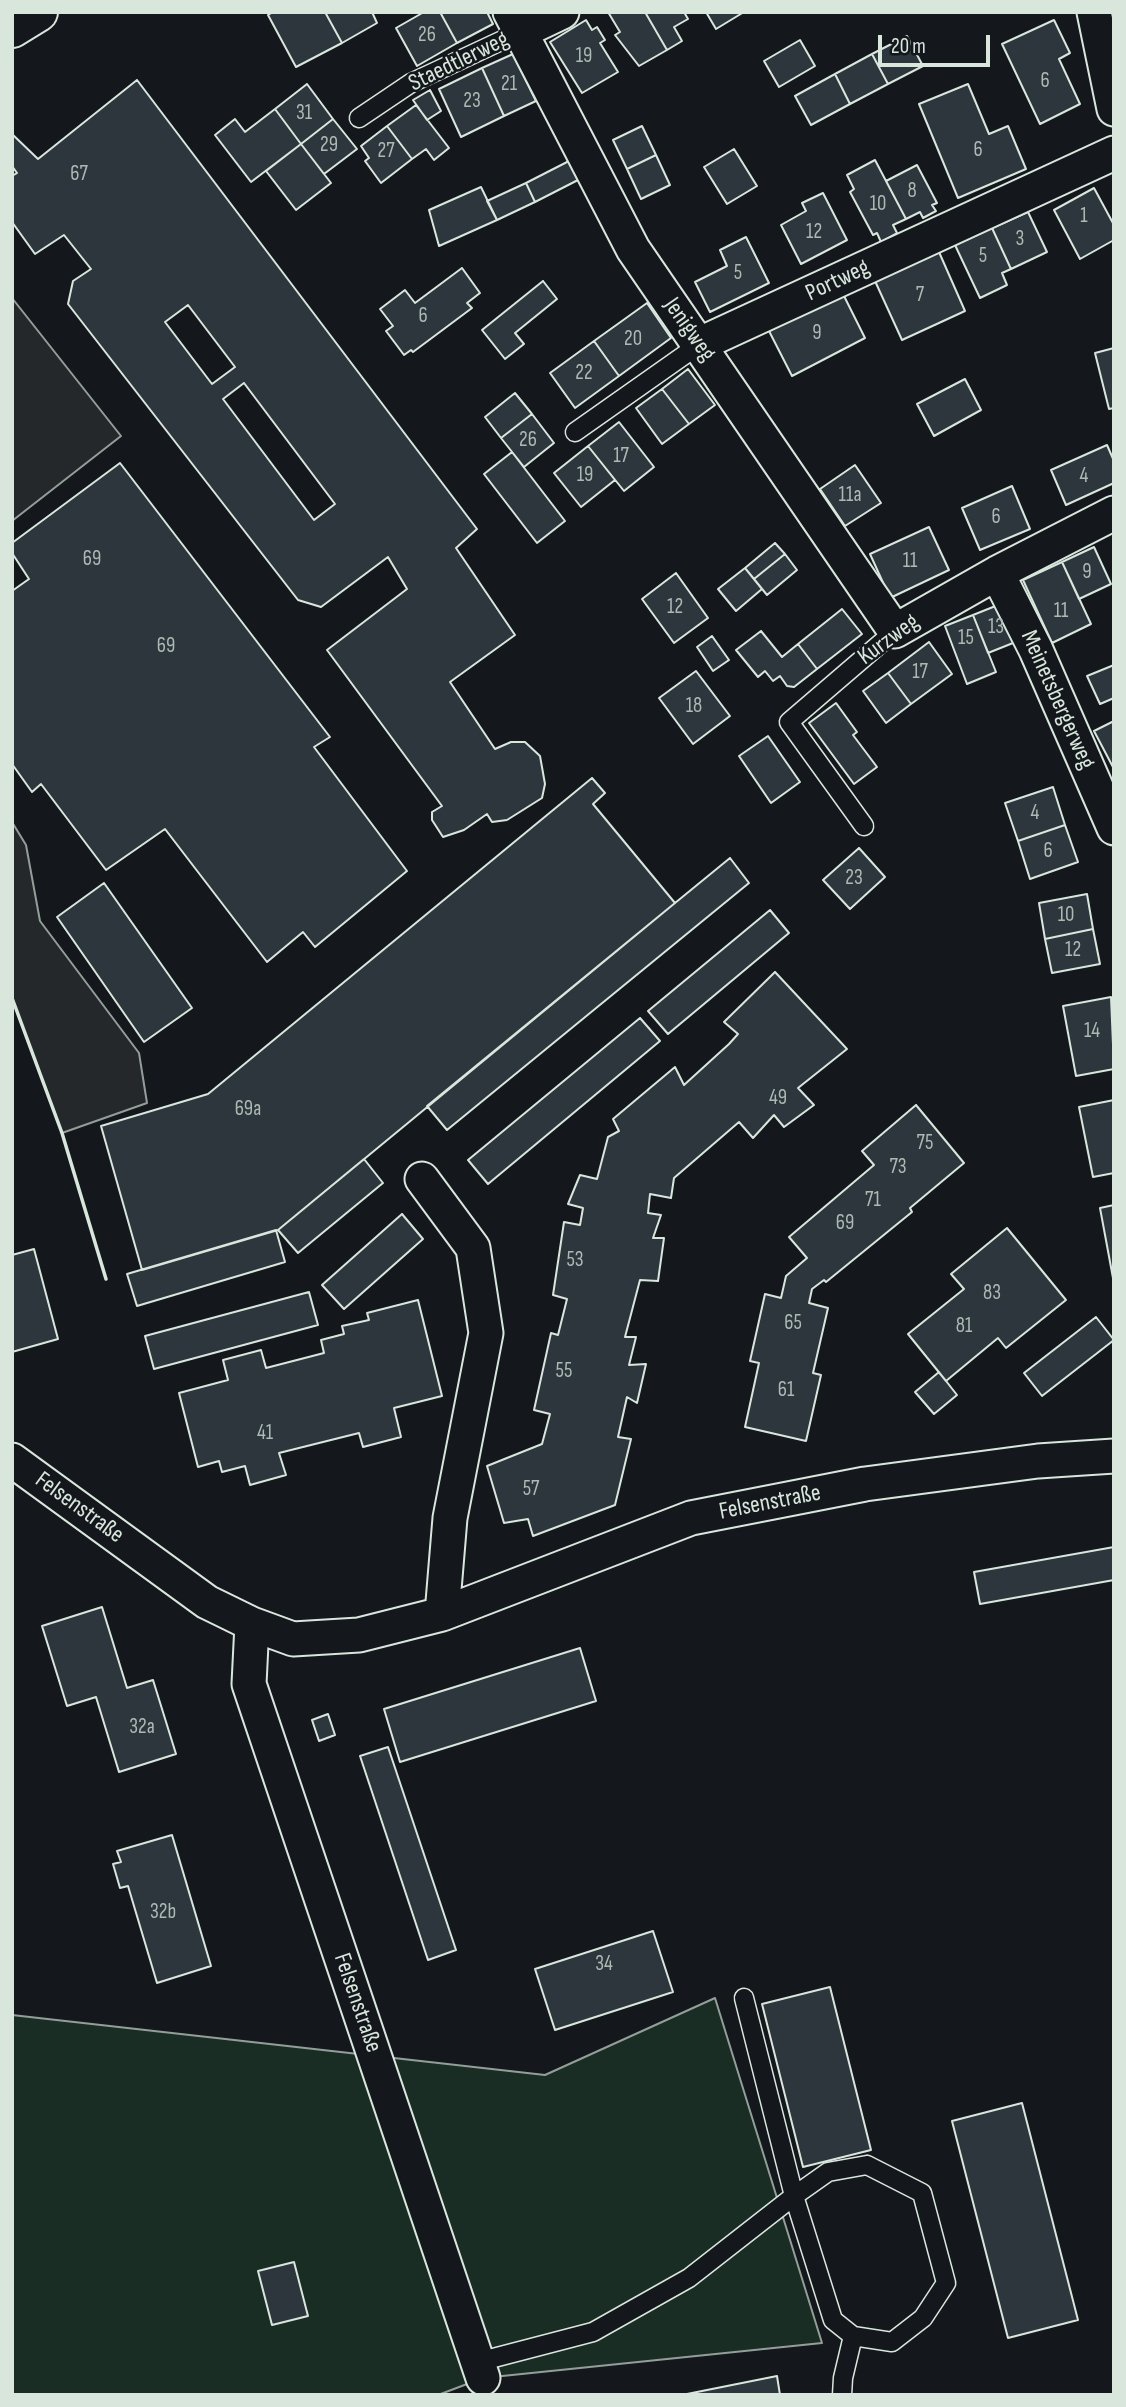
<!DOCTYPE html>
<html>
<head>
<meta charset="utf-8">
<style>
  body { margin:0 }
  #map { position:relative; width:1126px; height:2407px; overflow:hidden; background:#14181c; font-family:"Sofia Sans Condensed",sans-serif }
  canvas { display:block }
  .frame { position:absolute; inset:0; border:14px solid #d8e6dc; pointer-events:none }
  .scale { position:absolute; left:878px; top:35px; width:112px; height:32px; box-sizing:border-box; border:4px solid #d8e6dc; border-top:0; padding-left:9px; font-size:21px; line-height:24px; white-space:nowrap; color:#d8e6dc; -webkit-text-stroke:5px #14181c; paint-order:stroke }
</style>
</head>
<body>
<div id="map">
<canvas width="1126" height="2407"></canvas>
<div class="frame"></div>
<div class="scale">20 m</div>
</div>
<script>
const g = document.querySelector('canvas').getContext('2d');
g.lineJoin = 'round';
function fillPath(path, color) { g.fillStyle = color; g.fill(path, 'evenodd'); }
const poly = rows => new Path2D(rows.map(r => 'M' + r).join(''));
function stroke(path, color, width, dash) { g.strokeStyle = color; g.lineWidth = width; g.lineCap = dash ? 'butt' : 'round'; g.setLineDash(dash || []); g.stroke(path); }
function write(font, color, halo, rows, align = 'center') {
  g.font = font + ' "Sofia Sans Condensed",sans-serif'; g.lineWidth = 5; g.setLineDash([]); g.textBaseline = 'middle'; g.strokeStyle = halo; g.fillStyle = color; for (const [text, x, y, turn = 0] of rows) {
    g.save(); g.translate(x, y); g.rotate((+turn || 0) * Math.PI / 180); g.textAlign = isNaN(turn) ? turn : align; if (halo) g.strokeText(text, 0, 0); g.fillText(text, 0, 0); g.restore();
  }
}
const green = poly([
  [715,1998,822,2343,483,2378,438,2395,12,2395,12,2015,545,2075,715,1998]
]);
fillPath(green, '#1a2d24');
stroke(green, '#939e99', 2);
const parking = poly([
  [12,298,121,436,12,521,12,298],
  [12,822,26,845,40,921,139,1053,147,1103,62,1133,12,998,12,822]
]);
fillPath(parking, '#24282b');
stroke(parking, '#939e99', 2);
const building = poly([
  [273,12,325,12,342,43,296,67,268,15,273,12],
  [325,12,372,12,377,23,342,43,325,12],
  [424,12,440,12,457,43,417,66,396,28,424,12],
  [440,12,487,12,493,24,457,43,440,12],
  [608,12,645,12,667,50,639,66,615,35,620,32,608,12],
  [645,12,684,12,688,19,674,27,682,41,667,50,645,12],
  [706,12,744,12,716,29,706,12],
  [586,20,592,30,597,27,605,40,600,43,618,72,582,93,550,42,586,20],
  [1054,20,1070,53,1059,59,1080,104,1040,124,1002,44,1054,20],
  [907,36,923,66,888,84,872,54,907,36],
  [800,40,815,66,779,87,764,61,800,40],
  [513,54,536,101,504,116,482,68,513,54],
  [872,54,888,84,850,104,835,74,872,54],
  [482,68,504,116,461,137,439,89,482,68],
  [835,74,850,104,811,125,795,96,835,74],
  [137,80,477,529,456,548,515,635,450,682,495,749,511,742,525,742,540,756,545,784,542,798,507,820,492,822,487,814,464,830,443,837,432,820,432,812,442,806,327,650,407,589,388,557,321,607,298,600,68,304,73,281,91,269,64,235,35,254,12,222,12,176,17,173,12,166,12,134,38,159,137,80],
  [188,305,235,367,212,384,165,322,188,305],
  [244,383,335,504,314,520,223,399,244,383],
  [307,84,333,119,301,144,275,109,307,84],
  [968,84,989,134,1008,126,1026,169,958,198,919,104,968,84],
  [430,90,441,111,427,120,413,100,430,90],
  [416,105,449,148,434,160,426,149,412,159,387,126,416,105],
  [275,109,301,144,251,182,215,135,235,119,245,132,275,109],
  [333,119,357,149,324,174,301,144,333,119],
  [387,126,412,159,381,183,365,161,369,158,361,146,387,126],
  [642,126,656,155,627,169,613,140,642,126],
  [301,144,331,183,296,210,266,171,301,144],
  [734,149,757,186,727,204,704,167,734,149],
  [656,155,670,185,641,199,627,169,656,155],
  [875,160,906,219,893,225,897,233,881,242,877,233,873,235,850,192,854,189,847,175,875,160],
  [569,161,578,180,535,202,526,183,569,161],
  [917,165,937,203,932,205,936,211,923,218,920,212,906,219,886,181,917,165],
  [526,183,535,202,497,220,487,201,526,183],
  [481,187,497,220,439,246,429,210,481,187],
  [1094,188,1114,225,1114,240,1080,259,1054,210,1094,188],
  [823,193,847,240,801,264,781,225,806,211,802,203,823,193],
  [1028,212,1047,252,1011,269,992,228,1028,212],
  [992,228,1011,269,1002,273,1007,285,980,298,955,245,992,228],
  [746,237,769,283,710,312,695,282,727,266,720,250,746,237],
  [939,252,965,311,902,340,875,281,939,252],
  [462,268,480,293,467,303,472,308,413,352,411,350,404,355,386,331,393,326,380,309,405,290,415,303,462,268],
  [543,281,557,299,515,333,524,344,505,359,482,330,543,281],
  [842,292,865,338,792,376,769,331,842,292],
  [647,303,671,338,619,376,594,341,647,303],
  [594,341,619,376,575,408,550,373,594,341],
  [1114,348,1114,408,1109,409,1095,353,1114,348],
  [688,369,715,405,689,424,662,389,688,369],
  [965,379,981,410,934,436,917,404,965,379],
  [662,389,689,424,662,444,636,408,662,389],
  [515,393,532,414,501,438,485,417,515,393],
  [532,414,554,443,524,467,501,438,532,414],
  [619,422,654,467,624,491,588,446,619,422],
  [1107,445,1114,461,1114,483,1066,505,1051,470,1107,445],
  [588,446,615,480,581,507,554,473,588,446],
  [512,452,565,521,537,543,484,474,512,452],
  [120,463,330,737,314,747,407,871,315,947,303,932,267,962,165,829,106,870,41,784,32,792,12,764,12,591,29,579,12,553,12,543,120,463],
  [855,465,881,503,845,526,820,489,855,465],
  [1012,486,1030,529,980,550,962,508,1012,486],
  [929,527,949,570,890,598,870,554,929,527],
  [775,543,785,554,754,579,745,568,775,543],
  [1094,547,1111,584,1079,599,1062,562,1094,547],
  [785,554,797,570,767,595,754,579,785,554],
  [1062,562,1091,624,1052,643,1023,580,1062,562],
  [745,568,762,589,736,611,718,589,745,568],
  [676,573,708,618,674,643,642,599,676,573],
  [1003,603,1018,641,988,653,973,615,1003,603],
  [842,609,862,634,817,669,798,644,842,609],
  [973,615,996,672,967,684,945,626,973,615],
  [761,631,782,657,798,644,817,669,794,687,787,686,780,676,773,681,765,671,758,677,736,650,761,631],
  [712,636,729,660,713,671,697,647,712,636],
  [929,642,952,674,911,704,888,673,929,642],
  [1114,665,1114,698,1100,704,1087,676,1114,665],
  [696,671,730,716,693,744,659,698,696,671],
  [888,673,911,704,886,723,863,691,888,673],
  [836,703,857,732,853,735,877,767,854,784,809,723,836,703],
  [1114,721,1114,769,1094,731,1114,721],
  [768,736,800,782,771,803,739,756,768,736],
  [592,778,605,793,593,804,675,903,278,1230,142,1270,101,1126,208,1094,592,778],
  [1053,787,1065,825,1018,841,1005,803,1053,787],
  [1065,825,1078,862,1030,879,1018,841,1065,825],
  [859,848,885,877,850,909,823,880,859,848],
  [730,858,749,883,447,1130,427,1106,730,858],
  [104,883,192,1008,144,1042,57,917,104,883],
  [1087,894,1093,929,1045,939,1039,903,1087,894],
  [770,910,789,933,668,1034,648,1011,770,910],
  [1093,929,1100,964,1052,973,1045,939,1093,929],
  [775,972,847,1049,798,1088,814,1105,784,1127,774,1115,753,1138,739,1122,674,1178,671,1198,650,1194,648,1213,661,1215,653,1238,664,1238,658,1281,640,1280,625,1337,636,1337,629,1365,646,1364,637,1403,627,1397,618,1437,631,1439,615,1505,533,1536,528,1519,504,1523,487,1466,542,1444,550,1414,534,1410,551,1333,558,1335,567,1299,553,1295,564,1222,580,1225,583,1208,568,1204,580,1175,597,1179,608,1137,619,1131,613,1119,675,1067,684,1085,729,1044,738,1034,724,1022,775,972],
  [1111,997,1114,1069,1076,1076,1063,1006,1111,997],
  [640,1018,660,1041,488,1184,468,1160,640,1018],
  [1114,1100,1114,1173,1093,1177,1079,1107,1114,1100],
  [916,1105,964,1163,910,1208,912,1212,826,1282,824,1280,812,1289,809,1303,828,1308,813,1373,821,1375,806,1441,745,1427,759,1363,750,1361,765,1294,781,1298,786,1276,807,1258,789,1237,874,1165,862,1151,916,1105],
  [364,1159,383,1183,298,1253,278,1230,364,1159],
  [1114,1205,1114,1278,1113,1278,1100,1208,1114,1205],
  [402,1214,423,1239,344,1309,322,1285,402,1214],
  [1007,1228,1066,1300,1006,1348,998,1338,946,1381,908,1334,964,1289,951,1274,1007,1228],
  [276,1230,285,1262,137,1306,127,1274,276,1230],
  [34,1249,58,1339,12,1352,12,1255,34,1249],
  [309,1292,318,1325,154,1369,145,1336,309,1292],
  [418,1300,442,1396,394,1408,401,1437,363,1447,359,1433,279,1453,286,1475,250,1485,245,1466,222,1472,219,1461,198,1467,179,1393,228,1380,223,1360,261,1350,266,1368,324,1353,321,1340,344,1334,342,1326,369,1320,367,1313,418,1300],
  [1096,1317,1114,1340,1042,1396,1024,1373,1096,1317],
  [939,1372,957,1395,934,1414,915,1392,939,1372],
  [1114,1547,1114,1580,980,1604,974,1572,1114,1547],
  [102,1607,127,1688,153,1680,176,1754,119,1772,96,1697,67,1706,42,1626,102,1607],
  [580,1648,596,1701,400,1762,384,1709,580,1648],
  [328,1714,335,1735,319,1741,312,1720,328,1714],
  [388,1747,456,1950,428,1960,360,1756,388,1747],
  [172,1835,211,1966,157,1983,128,1886,120,1888,113,1864,121,1862,117,1851,172,1835],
  [653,1931,673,1992,555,2030,535,1969,653,1931],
  [830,1987,871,2150,803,2167,762,2004,830,1987],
  [1022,2103,1078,2320,1008,2338,952,2121,1022,2103],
  [294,2262,308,2316,272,2325,258,2271,294,2262],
  [777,2376,780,2395,682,2395,777,2376]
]);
fillPath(building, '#2c363c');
stroke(building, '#d8e6dc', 2);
const service = poly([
  [359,118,411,83,520,32],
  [575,432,700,344],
  [864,826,789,722,895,631],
  [867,2165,922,2193,946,2283,923,2318,892,2342,853,2336,833,2320,794,2196,828,2172,867,2165],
  [478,2362,593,2332,689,2278,794,2196,744,1998],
  [842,2395,843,2378,853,2336]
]);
const minor = poly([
  [510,12,633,249,895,631,997,573,1114,513],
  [1094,12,1114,109],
  [520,32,562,12],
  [700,344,1114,153],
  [997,573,1036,650,1114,828],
  [422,1179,473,1248,486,1333,450,1518,442,1614],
  [12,1460,207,1602,252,1624,293,1639,359,1635,442,1614,691,1518,865,1484,1038,1461,1114,1456],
  [252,1624,249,1684,483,2378]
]);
const secondary = poly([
  [12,28,38,12]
]);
stroke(service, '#d8e6dc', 21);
stroke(minor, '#d8e6dc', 37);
stroke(secondary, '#d8e6dc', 42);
stroke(service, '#14181c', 18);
stroke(minor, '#14181c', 33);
stroke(secondary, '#14181c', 38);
stroke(poly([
  [12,998,62,1133,106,1279]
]), '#d8e6dc', 3.5);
write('21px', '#adbab4', null, [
  ["26",427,36],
  ["19",584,57],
  ["6",1045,82],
  ["21",509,85],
  ["23",472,102],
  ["31",304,114],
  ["29",329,146],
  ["6",978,151],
  ["27",386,152],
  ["67",79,175],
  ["8",912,192],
  ["10",878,205],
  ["1",1084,217],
  ["12",814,233],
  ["3",1020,240],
  ["5",983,257],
  ["5",738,274],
  ["7",920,296],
  ["6",423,317],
  ["9",817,334],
  ["20",633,340],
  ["22",584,374],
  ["26",528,441],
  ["17",621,457],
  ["19",585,476],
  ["4",1084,477],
  ["11a",850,496],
  ["6",996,518],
  ["69",92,560],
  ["11",910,562],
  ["9",1087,573],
  ["12",675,608],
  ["11",1061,612],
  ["13",996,628],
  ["15",966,639],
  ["69",166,647],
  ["17",920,673],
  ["18",694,707],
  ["4",1035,814],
  ["6",1048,852],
  ["23",854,879],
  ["10",1066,916],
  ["12",1073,951],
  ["14",1092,1032],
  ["49",778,1099],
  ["69a",248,1110],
  ["75",925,1144],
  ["73",898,1168],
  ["71",873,1201],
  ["69",845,1224],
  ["53",575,1261],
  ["83",992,1294],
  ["65",793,1324],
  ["81",964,1327],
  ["55",564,1372],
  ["61",786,1391],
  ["41",265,1434],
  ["57",531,1490],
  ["32a",142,1728],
  ["32b",163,1913],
  ["34",604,1965]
]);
write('24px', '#d8e6dc', '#14181c', [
  ["Staedtlerweg",459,62,-26],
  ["Portweg",838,281,-25],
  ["Jenigweg",689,330,55],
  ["Kurzweg",889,640,-36],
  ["Meinetsbergerweg",1057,700,66],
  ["Felsenstraße",770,1503,-11],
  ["Felsenstraße",79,1508,36],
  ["Felsenstraße",357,2003,71]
]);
</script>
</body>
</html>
